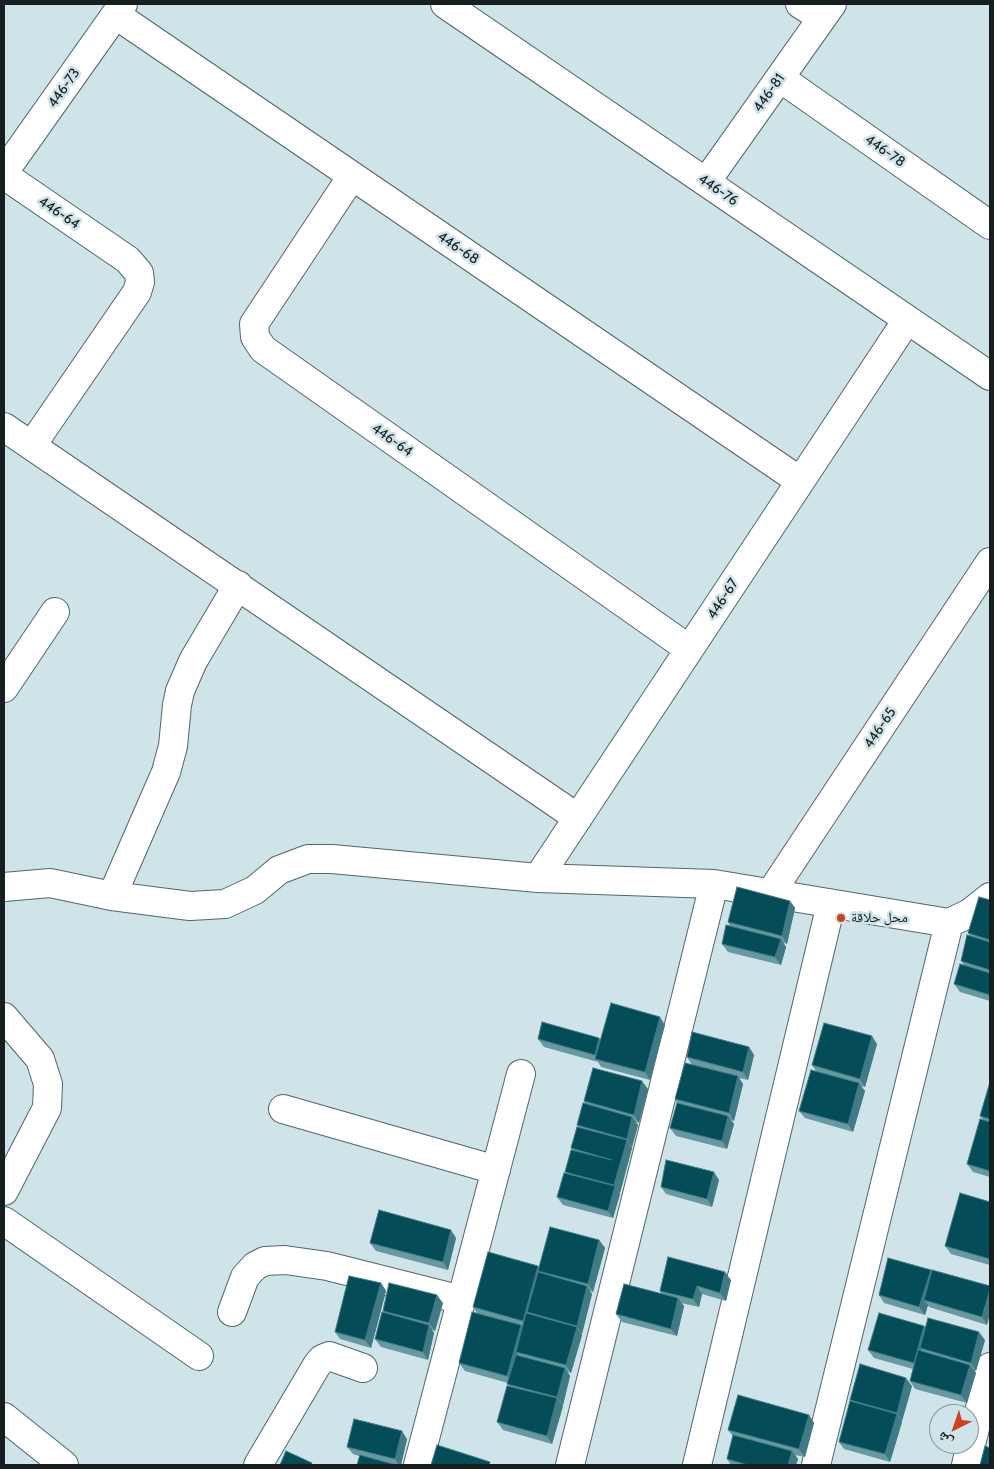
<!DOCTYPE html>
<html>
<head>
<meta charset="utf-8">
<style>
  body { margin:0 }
  #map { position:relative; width:994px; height:1469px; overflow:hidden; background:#cee4e9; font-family:Cabin,"Noto Naskh Arabic",sans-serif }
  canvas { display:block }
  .frame { position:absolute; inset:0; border:5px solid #161e20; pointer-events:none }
  .north { position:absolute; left:929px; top:1404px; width:50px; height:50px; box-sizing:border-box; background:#cee4e9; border:1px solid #849599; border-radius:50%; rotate:221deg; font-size:14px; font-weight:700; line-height:20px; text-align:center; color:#161e20 }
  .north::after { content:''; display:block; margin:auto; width:18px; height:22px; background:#cc431e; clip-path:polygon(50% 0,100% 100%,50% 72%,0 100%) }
</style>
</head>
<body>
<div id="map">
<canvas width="994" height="1469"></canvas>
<div class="frame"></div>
<div class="north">ش</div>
</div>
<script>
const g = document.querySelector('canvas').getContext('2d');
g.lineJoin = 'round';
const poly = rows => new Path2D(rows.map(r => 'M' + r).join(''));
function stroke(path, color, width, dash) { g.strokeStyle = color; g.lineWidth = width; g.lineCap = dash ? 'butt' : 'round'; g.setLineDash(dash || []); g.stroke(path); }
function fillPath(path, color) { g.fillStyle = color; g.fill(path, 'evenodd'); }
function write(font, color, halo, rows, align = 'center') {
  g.font = font + ' Cabin,"Noto Naskh Arabic",sans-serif'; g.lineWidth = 5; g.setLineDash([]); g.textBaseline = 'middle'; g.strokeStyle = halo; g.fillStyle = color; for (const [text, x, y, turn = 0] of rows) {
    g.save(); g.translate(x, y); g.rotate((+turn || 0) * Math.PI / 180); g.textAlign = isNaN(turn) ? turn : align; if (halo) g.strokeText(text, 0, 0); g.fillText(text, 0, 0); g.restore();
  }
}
const minor = poly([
  [445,4,990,376],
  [800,4,822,18],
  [116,15,800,481],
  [780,78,990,225],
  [4,172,123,4],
  [4,175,128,260,139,273,140,282,137,292,32,445],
  [352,176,254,324,255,337,263,349,689,649],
  [706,182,832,4],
  [4,427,578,818],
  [4,688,55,612],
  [538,878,907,320],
  [4,887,50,883,112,896,190,906,225,904,255,890,279,870,308,859,332,859,538,878,714,884,949,923,970,913,990,897],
  [770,894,990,562],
  [112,896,166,772,173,746,177,705,180,691,193,661,238,585],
  [4,1017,40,1059,48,1084,47,1108,4,1191],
  [283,1109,496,1170],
  [4,1221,199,1356],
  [232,1312,245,1277,255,1266,265,1261,285,1260,327,1266,462,1300],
  [4,1417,64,1465],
  [258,1465,317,1365,322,1359,329,1356,363,1368],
  [418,1465,521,1074],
  [570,1465,714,884],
  [697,1465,831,904],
  [816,1465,949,923],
  [966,1465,990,1367]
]);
stroke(minor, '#53666a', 30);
stroke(minor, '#fff', 28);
fillPath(poly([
  [990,900,990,1001,960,992,954,984,964,965,961,961,970,936,968,933],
  [790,901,795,908,787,944,783,943,786,947,781,965,728,952,722,944,730,926,728,922],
  [665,1025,650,1080,601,1067,598,1062,544,1047,538,1039,599,1038,600,1041],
  [877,1044,865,1087,861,1086,865,1091,853,1132,805,1118,799,1111,816,1071,812,1065],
  [749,1047,754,1055,748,1080,739,1078,743,1084,734,1121,731,1120,734,1124,727,1149,676,1136,670,1128,678,1104,675,1099,692,1065,687,1057],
  [990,1082,990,1177,973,1172,967,1164,983,1120,980,1116],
  [648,1089,639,1123,636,1122,638,1125,632,1147,631,1146,632,1148,620,1193,619,1192,620,1194,613,1218,563,1205,557,1197,566,1173,565,1172,572,1150,571,1148,579,1128,577,1125,585,1104,584,1101],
  [719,1180,712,1207,666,1194,661,1187],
  [990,1202,990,1265,951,1254,945,1246],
  [456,1238,448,1270,376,1251,370,1243],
  [599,1240,605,1248,593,1292,590,1291,592,1294,582,1334,581,1333,582,1335,571,1373,568,1372,570,1376,563,1405,562,1405,563,1406,552,1444,503,1430,497,1422,509,1386,507,1384,508,1383,465,1371,459,1363,477,1313,473,1307,539,1267],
  [931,1270,932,1271,990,1286,987,1325,929,1307,928,1305,925,1315,884,1303,879,1295],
  [731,1280,726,1301,702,1294,699,1307,681,1303,684,1306,677,1336,622,1322,616,1314,662,1294,660,1291],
  [381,1283,386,1291,371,1348,340,1339,335,1332],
  [443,1303,435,1331,432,1330,434,1333,428,1360,381,1347,375,1339,384,1313,383,1311],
  [924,1326,925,1328,985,1340,976,1371,974,1370,976,1373,967,1403,915,1389,910,1381,913,1369,874,1358,868,1350],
  [912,1386,902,1421,901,1421,902,1422,890,1462,844,1449,839,1442,851,1401,850,1400],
  [809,1415,814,1423,805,1457,795,1455,798,1459,796,1465,731,1465,727,1459,733,1436,728,1430],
  [407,1439,401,1465,357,1465,359,1456,353,1454,347,1447]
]), '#6898a0');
fillPath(poly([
  [790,901,795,908,787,944,782,936],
  [781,939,786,947,781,965,775,957],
  [660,1017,665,1025,650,1080,645,1072],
  [872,1036,877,1044,865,1087,860,1079],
  [599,1038,604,1046,598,1059,595,1055],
  [749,1047,754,1055,748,1080,743,1072],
  [738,1076,743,1084,734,1121,729,1113],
  [642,1081,648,1089,639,1123,634,1115],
  [859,1083,865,1091,853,1132,848,1124],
  [728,1116,734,1124,727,1149,722,1141],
  [632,1117,638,1125,632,1147,627,1139],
  [627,1140,632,1148,620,1193,614,1185],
  [714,1172,719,1180,712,1207,707,1199],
  [615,1186,620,1194,613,1218,608,1211],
  [451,1230,456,1238,448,1270,443,1262],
  [599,1240,605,1248,593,1292,588,1284],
  [538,1266,542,1272,538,1271,542,1277,527,1312,531,1318,528,1329,523,1321],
  [931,1270,936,1278,924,1300,928,1305,925,1315,919,1307],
  [725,1272,731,1280,726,1301,720,1293],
  [381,1283,386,1291,371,1348,365,1340],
  [587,1286,592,1294,582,1334,577,1326],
  [697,1286,702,1294,699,1307,693,1299],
  [990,1289,990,1314,987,1325,982,1317],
  [437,1295,443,1303,435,1331,429,1323],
  [678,1298,684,1306,677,1336,671,1329],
  [429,1325,434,1333,428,1360,423,1352],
  [521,1325,527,1333,516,1352,520,1358,513,1384,507,1376],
  [924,1326,930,1334,920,1348,924,1354,919,1371,914,1363],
  [577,1327,582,1335,571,1373,566,1365],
  [979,1332,985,1340,976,1371,971,1363],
  [970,1365,976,1373,967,1403,961,1395],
  [565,1368,570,1376,563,1405,557,1397],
  [906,1378,912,1386,902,1421,897,1413],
  [557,1398,563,1406,552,1444,547,1436],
  [897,1414,902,1422,890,1462,885,1454],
  [809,1415,814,1423,805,1457,799,1449],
  [402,1431,407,1439,401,1465,399,1465,395,1459],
  [792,1451,798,1459,796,1465,788,1465]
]), '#407a84');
const building = poly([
  [737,887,790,901,782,936,728,922,737,887],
  [979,897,990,900,990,940,968,933,979,897],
  [726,925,781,939,775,957,722,944,726,925],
  [967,935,990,942,990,970,961,961,967,935],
  [960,964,990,973,990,995,954,984,960,964],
  [611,1003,660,1017,645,1072,595,1059,611,1003],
  [542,1022,599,1038,595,1055,538,1039,542,1022],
  [824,1023,872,1036,860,1079,812,1065,824,1023],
  [692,1032,749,1047,743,1072,687,1057,692,1032],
  [685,1063,738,1076,729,1113,675,1099,685,1063],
  [593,1068,642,1081,634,1115,584,1101,593,1068],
  [811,1070,859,1083,848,1124,799,1111,811,1070],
  [990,1082,990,1119,980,1116,990,1082],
  [583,1103,632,1117,627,1139,577,1125,583,1103],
  [677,1103,728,1116,722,1141,670,1128,677,1103],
  [980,1119,990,1122,990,1171,967,1164,980,1119],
  [577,1127,627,1140,614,1185,565,1172,571,1150,612,1160,571,1148,577,1127],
  [666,1160,714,1172,707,1199,661,1187,666,1160],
  [564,1173,615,1186,608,1211,557,1197,564,1173],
  [960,1193,990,1202,990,1259,945,1246,960,1193],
  [379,1210,451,1230,443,1262,370,1243,379,1210],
  [550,1227,599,1240,588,1284,538,1271,550,1227],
  [488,1252,538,1266,523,1321,473,1307,488,1252],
  [668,1257,725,1272,720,1293,697,1286,693,1299,660,1291,668,1257],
  [888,1258,931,1270,919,1307,879,1295,888,1258],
  [932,1270,990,1286,990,1289,982,1317,924,1300,932,1270],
  [538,1272,587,1286,577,1326,527,1312,538,1272],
  [349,1276,381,1283,365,1340,335,1332,349,1276],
  [389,1283,437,1295,429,1323,383,1311,389,1283],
  [624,1284,678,1298,671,1329,616,1314,624,1284],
  [382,1312,429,1325,423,1352,375,1339,382,1312],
  [472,1312,521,1325,507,1376,459,1363,472,1312],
  [526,1313,577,1327,566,1365,516,1352,526,1313],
  [879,1313,924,1326,914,1363,868,1350,879,1313],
  [928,1318,979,1332,971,1363,920,1348,928,1318],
  [918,1350,970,1365,961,1395,910,1381,918,1350],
  [516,1355,565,1368,557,1397,507,1384,516,1355],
  [860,1364,906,1378,897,1413,850,1400,860,1364],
  [507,1386,557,1398,547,1436,497,1422,507,1386],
  [738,1395,809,1415,799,1449,728,1430,738,1395],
  [850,1401,897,1414,885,1454,839,1442,850,1401],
  [354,1419,402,1431,395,1459,347,1447,354,1419],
  [733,1435,792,1451,788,1465,748,1465,727,1459,733,1435],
  [437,1445,490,1462,489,1465,431,1465,437,1445],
  [985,1446,990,1448,990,1465,980,1465,985,1446],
  [286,1451,312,1463,311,1465,280,1465,286,1451],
  [360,1455,396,1465,357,1465,360,1455]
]);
fillPath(building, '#034c58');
stroke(building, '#407a84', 1);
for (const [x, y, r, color] of [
  [841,918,5,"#cc431e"]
]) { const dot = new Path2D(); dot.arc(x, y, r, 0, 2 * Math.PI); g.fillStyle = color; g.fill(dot); stroke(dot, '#cee4e9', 2); }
write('14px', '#161e20', '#cee4e9', [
  ["446-73",64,88,-55],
  ["446-81",769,93,-55],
  ["446-78",885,151,35],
  ["446-76",718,190,34],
  ["446-64",59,213,34],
  ["446-68",458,248,34],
  ["446-64",392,440,35],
  ["446-67",723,599,-57],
  ["446-65",880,728,-56]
]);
write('14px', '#161e20', '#cee4e9', [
  ["محل حلاقة",851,918]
], 'left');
</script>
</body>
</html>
